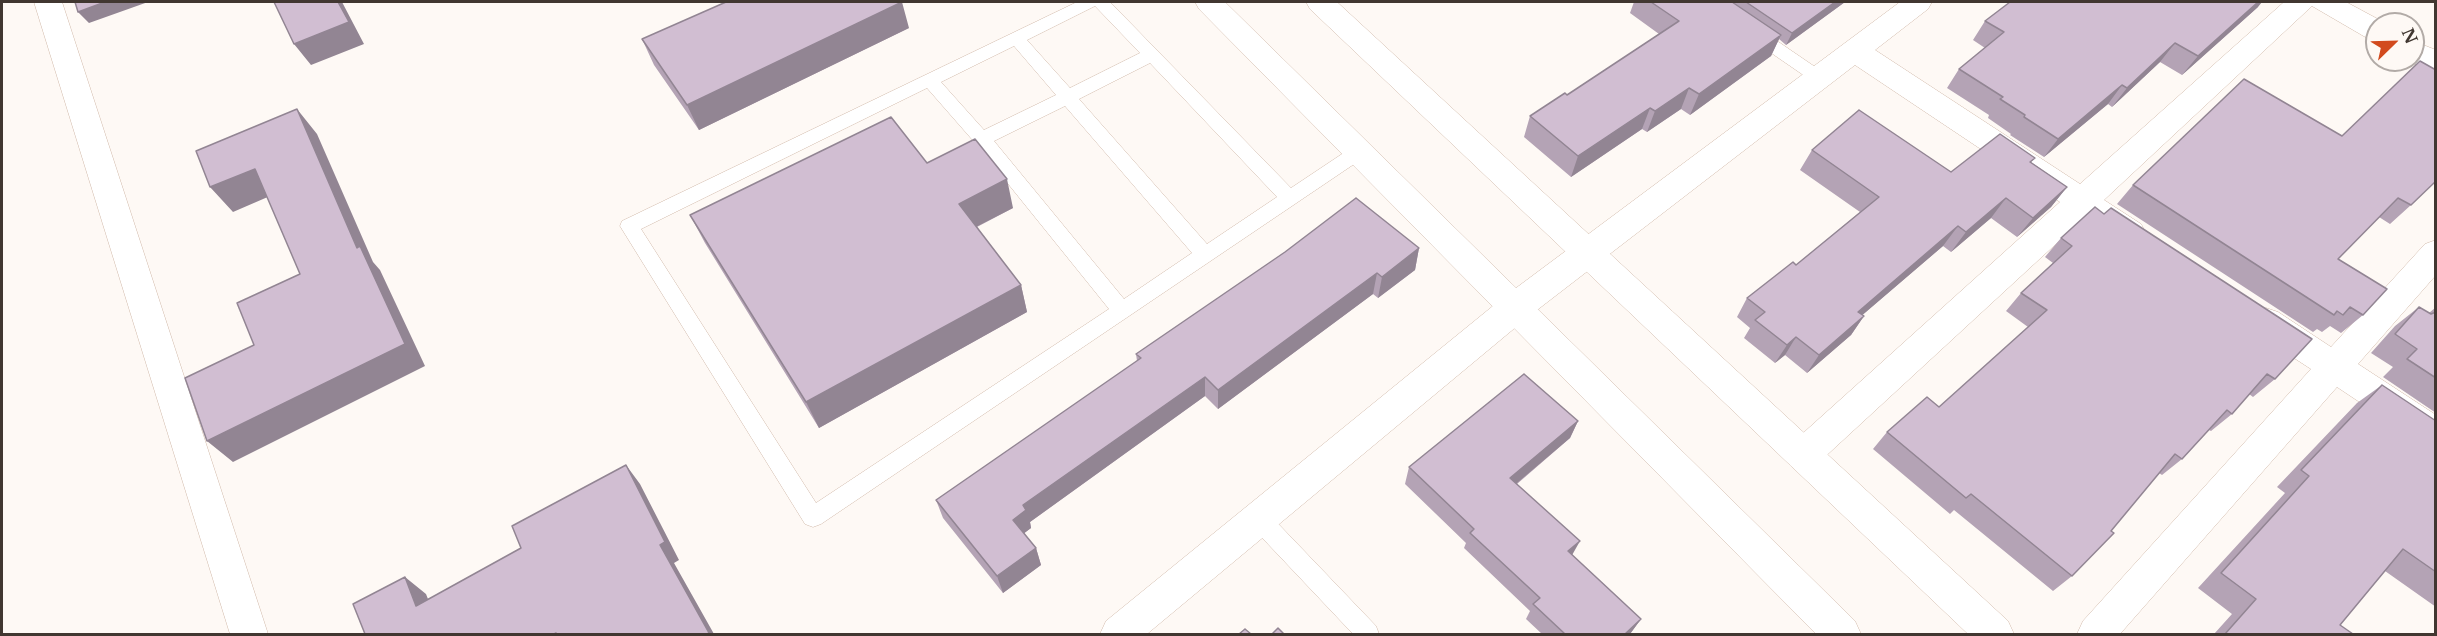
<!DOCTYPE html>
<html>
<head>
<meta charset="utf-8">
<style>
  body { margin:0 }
  #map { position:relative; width:2437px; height:636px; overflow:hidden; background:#fef9f5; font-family:"Libre Baskerville",serif }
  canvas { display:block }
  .frame { position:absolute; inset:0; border:3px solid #413731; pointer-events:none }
  .north { position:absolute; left:2365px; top:12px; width:60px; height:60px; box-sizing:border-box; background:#fef9f5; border:2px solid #b2aba7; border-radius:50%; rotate:67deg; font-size:16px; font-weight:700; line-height:24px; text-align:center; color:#413731 }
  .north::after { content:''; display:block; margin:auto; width:21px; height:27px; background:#d24a1e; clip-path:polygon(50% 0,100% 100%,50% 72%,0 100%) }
</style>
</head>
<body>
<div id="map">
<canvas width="2437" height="636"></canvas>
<div class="frame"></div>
<div class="north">N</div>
</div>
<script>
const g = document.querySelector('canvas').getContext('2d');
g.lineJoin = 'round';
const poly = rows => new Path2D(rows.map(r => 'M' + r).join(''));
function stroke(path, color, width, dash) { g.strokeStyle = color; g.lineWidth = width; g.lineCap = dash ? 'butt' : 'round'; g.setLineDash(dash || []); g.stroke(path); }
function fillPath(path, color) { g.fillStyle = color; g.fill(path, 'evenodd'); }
const service = poly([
  [1077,2,1110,2,1291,188,1354,146,1360,144,1366,146,1369,151,1366,156,821,524,813,527,805,524,620,226,622,221,1077,2],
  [1095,6,1140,53,1070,88,1027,40,1095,6],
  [1014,46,1056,95,984,130,941,82,1014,46],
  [1150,63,1277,197,1207,244,1079,99,1150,63],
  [927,88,976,144,1109,309,816,503,641,229,927,88],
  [1065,106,1192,253,1124,299,994,141,1065,106],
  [1701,2,1720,2,1824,73,1827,77,1824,81,1818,83,1812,81,1703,6,1701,2],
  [1258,508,1266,511,1376,626,1379,634,1353,634,1250,525,1247,518,1250,511,1258,508]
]);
const minor = poly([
  [34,2,62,2,268,634,230,634,34,2],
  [1900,2,1932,2,1928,9,1875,50,2080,184,2284,2,2346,2,2387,24,2377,24,2377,41,2367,38,2312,6,2104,200,2141,224,2146,233,2141,242,2130,246,2119,242,2084,218,1815,466,1803,471,1791,466,1785,455,1791,444,2060,202,1855,65,1528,317,1147,634,1100,634,1106,621,1504,297,1900,2],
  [2413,41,2436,50,2436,73,2406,60,2413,60,2413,41],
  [2436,240,2436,275,2358,364,2436,415,2436,449,2424,445,2337,387,2120,634,2077,634,2083,621,2311,369,2254,332,2249,322,2254,312,2266,308,2278,312,2331,347,2425,244,2436,240]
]);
const tertiary = poly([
  [1195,2,1225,2,1855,621,1861,634,1816,634,1199,9,1195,2],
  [1306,2,1337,2,2008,621,2014,634,1968,634,1310,9,1306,2]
]);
stroke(service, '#d1b9a9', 1);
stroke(minor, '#d1b9a9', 1);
stroke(tertiary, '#d1b9a9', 1);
fillPath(service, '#fff');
fillPath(minor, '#fff');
fillPath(tertiary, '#fff');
fillPath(poly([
  [1634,2,1845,2,1786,45,1779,39,1771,56,1690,115,1681,109,1647,132,1642,129,1571,177,1524,137,1530,116,1567,95,1659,34,1630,13],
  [2258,7,2182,75,2160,62,2112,107,2108,104,2044,157,2010,135,2011,134,1988,118,1989,115,1947,88,1959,69,1985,48,1973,40,1985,21],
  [909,28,699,130,654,65,642,39],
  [2342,136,2411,205,2390,224,2379,217,2338,259,2363,315,2341,333,2330,326,2322,332,2317,329,2313,332,2117,204,2133,185],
  [1812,150,1951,172,2035,158,2031,162,2067,187,2051,207,2017,237,1991,218,1951,252,1943,246,1862,315,1864,316,1851,335,1807,373,1785,355,1775,363,1744,338,1750,328,1737,317,1747,298,1796,265,1860,212,1800,170],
  [927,163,1013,208,977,227,1021,285,1027,312,819,428,705,243,690,215],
  [2061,238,2275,379,2253,397,2249,394,2232,414,2211,431,2209,430,2182,459,2162,475,2159,473,2072,576,2053,591,1954,510,1950,514,1873,449,1887,432,1939,407,2028,327,2006,311,2021,293,2053,263,2045,257],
  [1419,248,1415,270,1378,298,1373,294,1218,409,1205,396,1030,522,1031,528,1024,533,1036,548,1041,565,1003,593,943,518,936,500,1137,361,1136,354],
  [2419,307,2429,313,2436,307,2436,413,2383,377,2393,367,2371,353,2395,326],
  [2382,385,2436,421,2436,607,2385,571,2340,625,2353,634,2214,634,2232,614,2198,588,2285,493,2277,487,2357,403],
  [1578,421,1570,438,1517,484,1572,555,1641,619,1630,634,1542,634,1526,619,1530,611,1464,548,1466,543,1405,484,1409,467]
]), '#b4a3b5');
fillPath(poly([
  [105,2,148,2,89,23,78,12],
  [338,2,342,2,364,44,311,65,294,44],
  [902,2,909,28,699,130,687,105],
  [1835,2,1845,2,1786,45,1792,33],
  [2258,2,2262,2,2258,7,2182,75,2198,56],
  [1781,35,1771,56,1690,115,1699,94],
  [2175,43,2160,62,2112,107,2127,88],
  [2122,85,2108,104,2044,157,2058,139],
  [1689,88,1681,109,1647,132,1655,111],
  [1650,108,1642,129,1571,177,1578,156],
  [297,109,317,134,373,262,380,270,425,366,233,462,207,441,357,248],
  [255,169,277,193,233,212,210,187],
  [1007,179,1013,208,966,232,959,204],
  [2067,187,2051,207,2017,237,2033,218],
  [2006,198,1991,218,1951,252,1966,232],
  [1958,226,1943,246,1845,330,1858,312],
  [1419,248,1415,270,1378,298,1382,277],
  [1377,273,1373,294,1218,409,1218,390],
  [1021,285,1027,312,819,428,806,402],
  [1864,316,1851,335,1807,373,1819,355],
  [1796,337,1785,355,1775,363,1787,345],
  [1205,377,1205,396,1030,522,1031,528,1018,538,1013,520,1023,505],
  [1578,421,1570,438,1504,494,1510,478],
  [626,465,640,484,679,560,674,563,714,634,707,634,660,545],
  [1580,541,1571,557,1568,551],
  [1036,548,1041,565,1003,593,997,576],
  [405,577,426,594,437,622,416,606],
  [1641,619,1630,634,1625,634]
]), '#928593');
const building = poly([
  [75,2,105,2,78,12,75,2],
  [274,2,338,2,349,22,294,44,274,2],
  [726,2,902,2,687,105,642,39,726,2],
  [1651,2,1732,2,1781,35,1699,94,1689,88,1655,111,1650,108,1578,156,1530,116,1565,93,1567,95,1679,21,1651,2],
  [1746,2,1835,2,1792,33,1746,2],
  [2010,2,2258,2,2198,56,2175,43,2127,88,2122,85,2058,139,2024,117,2025,115,2000,99,2003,97,1959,69,2004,32,1985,21,2010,2],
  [2420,61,2436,70,2436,181,2411,205,2398,198,2338,259,2387,289,2363,315,2350,307,2343,315,2337,311,2334,315,2133,185,2244,79,2342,136,2420,61],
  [297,109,357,248,360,246,405,344,207,441,185,378,254,345,237,303,300,274,255,169,210,187,196,151,297,109],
  [1859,110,1951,172,2000,134,2035,158,2030,162,2067,187,2033,218,2006,198,1966,232,1958,226,1858,312,1864,316,1819,355,1796,337,1787,345,1755,320,1765,312,1747,298,1793,262,1796,265,1879,197,1812,150,1859,110],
  [891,117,927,163,975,139,1007,179,959,204,1021,285,806,402,690,215,891,117],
  [1356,198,1419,248,1382,277,1377,273,1218,390,1205,377,1023,505,1026,510,1013,520,1036,548,997,576,936,500,1141,358,1136,354,1285,252,1356,198],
  [2095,207,2104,214,2111,208,2312,339,2275,379,2267,374,2232,414,2227,410,2182,459,2175,454,2111,531,2114,533,2072,576,1971,494,1966,498,1887,432,1927,397,1939,407,2047,310,2021,293,2072,246,2061,238,2095,207],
  [2419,307,2431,314,2436,312,2436,378,2407,359,2417,349,2395,334,2419,307],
  [1524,374,1578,421,1510,478,1580,541,1568,551,1641,619,1625,634,1565,634,1533,604,1540,598,1470,533,1474,529,1409,467,1524,374],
  [2382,385,2436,421,2436,572,2403,549,2340,625,2353,634,2225,634,2256,599,2221,573,2309,476,2301,470,2382,385],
  [626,465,665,542,660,545,709,633,707,634,557,634,556,633,554,634,365,634,353,604,405,577,416,606,521,548,512,526,626,465],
  [1278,628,1284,634,1272,634,1278,628],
  [1245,629,1251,634,1239,634,1245,629]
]);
fillPath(building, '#d1bed2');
stroke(building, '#928593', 1.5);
</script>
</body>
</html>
